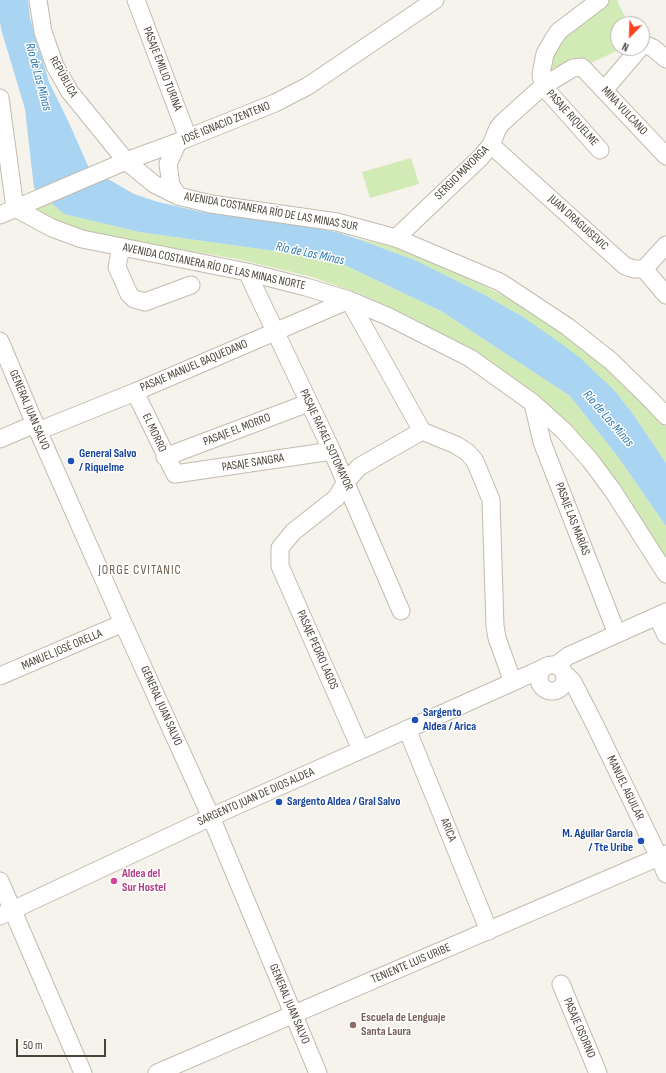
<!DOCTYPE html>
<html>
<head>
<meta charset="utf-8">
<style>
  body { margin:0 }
  #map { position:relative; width:666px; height:1073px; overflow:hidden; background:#f6f3ec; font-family:"Sofia Sans Condensed",sans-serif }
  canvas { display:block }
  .north { position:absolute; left:610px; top:16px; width:40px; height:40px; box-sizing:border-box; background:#fff; border:1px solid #b7b4b0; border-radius:50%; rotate:203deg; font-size:11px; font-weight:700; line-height:16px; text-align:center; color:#4b4439 }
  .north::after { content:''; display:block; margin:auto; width:14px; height:18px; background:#fc3f1d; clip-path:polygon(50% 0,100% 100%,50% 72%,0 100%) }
  .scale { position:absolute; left:16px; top:1039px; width:90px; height:18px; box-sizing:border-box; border:2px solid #4b4439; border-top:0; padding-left:5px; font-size:12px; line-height:14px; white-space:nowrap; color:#4b4439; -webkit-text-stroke:3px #fff; paint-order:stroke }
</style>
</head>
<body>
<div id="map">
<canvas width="666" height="1073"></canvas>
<div class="north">N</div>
<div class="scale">50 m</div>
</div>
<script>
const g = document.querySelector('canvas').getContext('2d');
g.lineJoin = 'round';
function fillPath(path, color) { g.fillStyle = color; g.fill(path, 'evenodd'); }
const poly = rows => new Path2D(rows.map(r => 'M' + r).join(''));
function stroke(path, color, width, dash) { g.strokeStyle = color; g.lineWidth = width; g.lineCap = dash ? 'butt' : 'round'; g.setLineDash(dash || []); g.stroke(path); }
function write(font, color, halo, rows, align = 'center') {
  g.font = font + ' "Sofia Sans Condensed",sans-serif'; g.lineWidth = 3; g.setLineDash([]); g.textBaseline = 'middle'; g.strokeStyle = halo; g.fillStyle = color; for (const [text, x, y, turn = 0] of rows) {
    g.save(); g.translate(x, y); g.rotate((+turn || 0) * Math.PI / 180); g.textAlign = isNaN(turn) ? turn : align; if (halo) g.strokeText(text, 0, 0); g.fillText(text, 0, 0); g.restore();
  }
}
fillPath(poly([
  [604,0,617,0,625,17,630,24,618,24,618,48,623,48,582,67,569,61,541,74,545,54],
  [411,158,419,184,370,198,362,172],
  [51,203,64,214,139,232,332,259,441,311,570,396,618,457,666,526,666,560,537,396,515,379,470,350,409,316,358,293,312,277,238,259,101,236,69,229,31,209],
  [355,238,402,249,457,272,504,296,577,343,651,410,666,427,666,463,635,417,616,392,523,317,483,294,417,261]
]), '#d2eab5');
fillPath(poly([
  [0,0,28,0,30,18,49,82,69,123,89,168,134,194,158,202,202,212,269,219,336,232,355,238,417,261,483,294,523,317,559,342,579,357,616,392,635,417,666,463,666,526,618,457,570,396,441,311,332,259,139,232,64,214,34,188,25,109,1,29,0,21]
]), '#a9d4f2');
const minor = poly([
  [38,0,43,32,55,66,70,92,126,161,154,184,178,196,211,204,337,222,396,238,500,282,568,327,611,361,649,398,666,416],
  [136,0,188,138],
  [600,0,559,31,554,38,545,54,541,74,543,86,600,150],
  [642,45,646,45,653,48,666,59],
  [604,90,640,48],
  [0,98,15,208,52,228,82,239,247,272,306,287,349,300,387,316,470,358,533,403,563,430,590,460,613,491,666,574],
  [178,142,168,164,171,185,178,196],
  [491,145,625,266,634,269,644,269],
  [0,215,126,161,178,142,275,103,308,86,435,0],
  [396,238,480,158,491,145,498,128,502,123,543,86,573,68,582,67,666,156],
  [121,247,117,267,129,294,134,299,145,302,191,285],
  [644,269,666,295],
  [644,269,666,245],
  [247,272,332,451,401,611],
  [0,341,35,424,123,623,211,817,318,1073],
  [135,392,175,474,332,451],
  [533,403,542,442,617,634],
  [38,431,135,392,349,300,422,431,456,445,467,452,475,461,491,500,495,626,497,638,511,677,513,682],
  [0,439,35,424],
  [165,457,308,403],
  [657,616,666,635],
  '539 678a13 13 0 1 1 26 0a13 13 0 1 1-26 0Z',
  [556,665,568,656,666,612],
  [566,675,573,682,594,723,659,857,666,874],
  [0,676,123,623],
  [407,729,489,931],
  [361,750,280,566,280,548,293,532,336,498,346,482,359,467,422,431],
  [0,881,83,1073],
  [0,916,211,817,513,682,543,668],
  [561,984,598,1073],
  [157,1073,666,854]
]);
stroke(minor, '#c2bbae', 19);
stroke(minor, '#fff', 17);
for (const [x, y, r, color] of [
  [71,461,4,"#1a4fb4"],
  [415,720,4,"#1a4fb4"],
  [279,802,4,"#1a4fb4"],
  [641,841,4,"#1a4fb4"],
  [114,881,4,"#d1479c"],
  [353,1025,4,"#8d6e63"]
]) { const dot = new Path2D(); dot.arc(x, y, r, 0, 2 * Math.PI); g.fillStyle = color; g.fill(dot); stroke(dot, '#fff', 1.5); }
write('12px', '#4b4439', '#fff', [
  ["PASAJE EMILIO TURINA",162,69,69],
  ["REPÚBLICA",63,77,61],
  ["MINA VULCANO",624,111,47],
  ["PASAJE RIQUELME",572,118,48],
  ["JOSÉ IGNACIO ZENTENO",226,123,-22],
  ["SERGIO MAYORGA",462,173,-45],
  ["AVENIDA COSTANERA RÍO DE LAS MINAS SUR",271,212,10],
  ["JUAN DRAGUISEVIC",578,223,42],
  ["AVENIDA COSTANERA RÍO DE LAS MINAS NORTE",214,267,12],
  ["PASAJE MANUEL BAQUEDANO",194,366,-23],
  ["GENERAL JUAN SALVO",29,410,67],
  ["PASAJE EL MORRO",237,430,-21],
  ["EL MORRO",154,433,65],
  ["PASAJE RAFAEL SOTOMAYOR",326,440,65],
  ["PASAJE SANGRA",253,463,-9],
  ["PASAJE LAS MARÍAS",572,519,69],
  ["MANUEL JOSÉ ORELLA",62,650,-23],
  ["PASAJE PEDRO LAGOS",317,650,66],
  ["GENERAL JUAN SALVO",161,706,66],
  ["MANUEL AGUILAR",625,788,64],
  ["SARGENTO JUAN DE DIOS ALDEA",256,797,-24],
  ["ARICA",448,830,68],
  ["TENIENTE LUIS URIBE",411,964,-23],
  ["GENERAL JUAN SALVO",289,1004,67],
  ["PASAJE OSORNO",579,1028,67]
]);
write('bold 12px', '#164399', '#fff', [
  ["General Salvo",79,454],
  ["/ Riquelme",79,468],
  ["Sargento",423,713],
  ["Aldea / Arica",423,727],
  ["Sargento Aldea / Gral Salvo",287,802],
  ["M. Aguilar García",633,834,"right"],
  ["/ Tte Uribe",633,848,"right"]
], 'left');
write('bold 12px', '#b23c85', '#fff', [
  ["Aldea del",122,874],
  ["Sur Hostel",122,888]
], 'left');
write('bold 12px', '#785e54', '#fff', [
  ["Escuela de Lenguaje",361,1018],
  ["Santa Laura",361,1032]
], 'left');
write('italic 13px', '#2e7ab2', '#fff', [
  ["Río de Las Minas",38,77,75],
  ["Río de Las Minas",310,254,12],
  ["Río de Las Minas",608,419,49]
]);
g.letterSpacing = '1px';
write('13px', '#6e6250', '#fff', [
  ["JORGE CVITANIC",140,571]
]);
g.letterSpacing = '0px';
</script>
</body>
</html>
